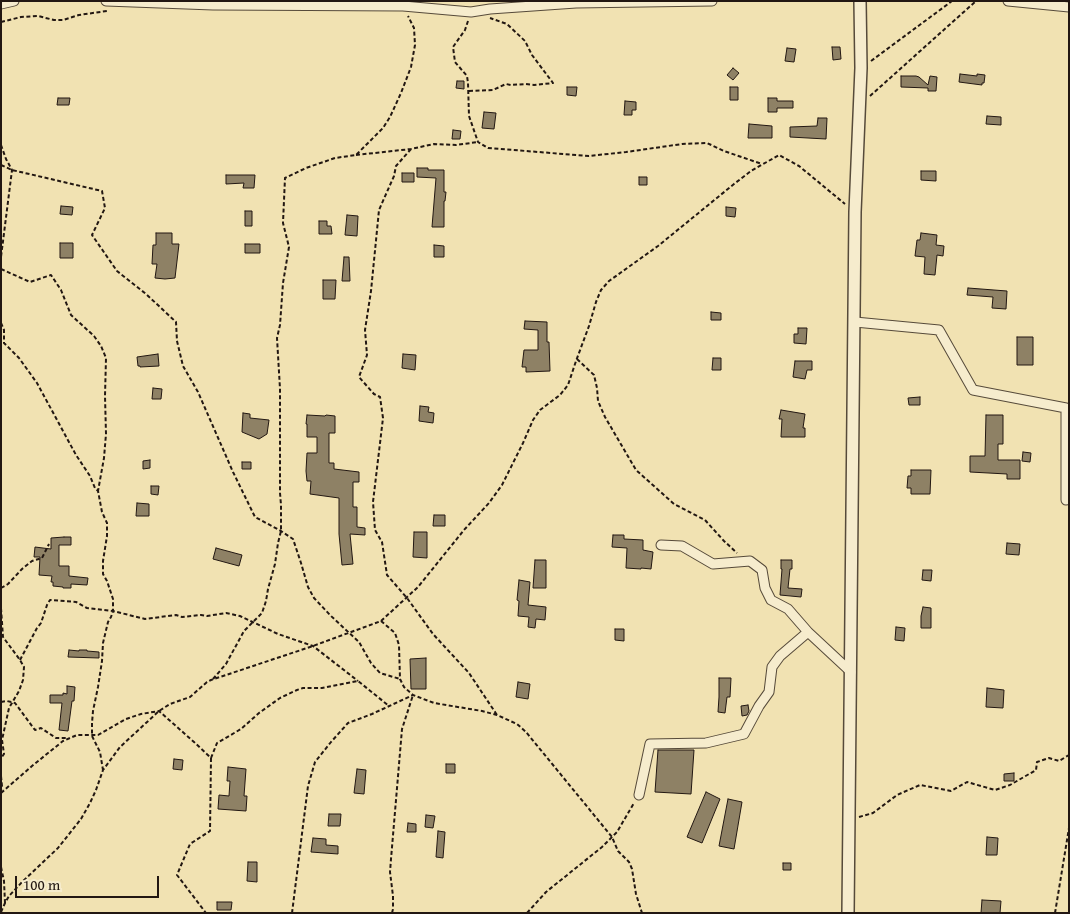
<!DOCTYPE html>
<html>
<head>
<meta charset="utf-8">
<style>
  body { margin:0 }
  #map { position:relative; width:1070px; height:914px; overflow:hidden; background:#f1e2b2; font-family:"Gentium Book Plus",serif }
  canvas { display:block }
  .frame { position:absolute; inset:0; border:2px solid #221712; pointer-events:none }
  .scale { position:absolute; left:15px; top:876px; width:144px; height:22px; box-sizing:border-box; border:2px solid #221712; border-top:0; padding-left:6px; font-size:15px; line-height:18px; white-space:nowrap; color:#221712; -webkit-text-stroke:4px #f6eccd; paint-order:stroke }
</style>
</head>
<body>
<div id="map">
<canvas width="1070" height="914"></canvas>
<div class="frame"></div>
<div class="scale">100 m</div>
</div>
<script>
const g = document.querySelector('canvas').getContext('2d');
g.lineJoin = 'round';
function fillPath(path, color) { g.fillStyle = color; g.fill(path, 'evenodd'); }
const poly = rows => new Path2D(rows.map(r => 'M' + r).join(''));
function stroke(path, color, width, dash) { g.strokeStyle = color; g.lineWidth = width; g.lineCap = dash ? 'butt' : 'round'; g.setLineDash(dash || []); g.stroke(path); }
const building = poly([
  [832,47,840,47,841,59,833,60,832,47],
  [787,48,796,49,794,62,785,61,787,48],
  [733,68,739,73,733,80,727,75,733,68],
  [960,74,977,76,977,74,985,75,984,83,982,83,982,85,959,82,960,74],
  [901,76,916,76,919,77,928,85,930,76,937,77,936,91,928,91,928,88,901,87,901,76],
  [457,81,464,81,464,89,456,88,457,81],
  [567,87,577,87,576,96,567,95,567,87],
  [730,87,738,87,738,100,730,100,730,87],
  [58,98,70,98,69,105,57,105,58,98],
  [768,98,777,98,777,101,793,101,793,108,777,108,777,112,768,112,768,98],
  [625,101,636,102,636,110,632,110,632,115,624,115,625,101],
  [484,112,496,113,494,129,482,128,484,112],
  [987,116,1001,117,1001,125,986,124,987,116],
  [818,118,827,118,826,139,790,137,790,127,817,126,818,118],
  [749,124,772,126,772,138,748,138,749,124],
  [453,130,461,131,460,139,452,139,453,130],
  [417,168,428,168,428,170,444,170,444,192,446,192,445,201,444,201,444,227,432,227,436,178,417,177,417,168],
  [921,171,936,171,936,181,921,180,921,171],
  [402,173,414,173,414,182,402,182,402,173],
  [226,175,255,175,254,188,243,188,244,183,226,184,226,175],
  [639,177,647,177,647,185,639,185,639,177],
  [61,206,73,207,72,215,60,214,61,206],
  [726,207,736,208,735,217,726,216,726,207],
  [245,211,252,211,252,226,245,226,245,211],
  [347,215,358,216,357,236,345,235,347,215],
  [319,221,327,221,327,226,331,226,332,234,319,234,319,221],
  [156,233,172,233,172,244,179,244,175,278,165,279,155,278,157,264,152,264,153,245,156,245,156,233],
  [921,233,937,235,936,245,944,246,943,256,937,255,935,275,924,274,925,257,915,256,917,240,920,240,921,233],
  [60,243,73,243,73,258,60,258,60,243],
  [245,244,260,244,260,253,245,253,245,244],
  [434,245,444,246,444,257,434,257,434,245],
  [344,257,349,257,350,281,342,281,344,257],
  [323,280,336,280,335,299,323,299,323,280],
  [968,288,1007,291,1006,309,992,308,993,297,967,295,968,288],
  [711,312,721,313,721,320,711,320,711,312],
  [525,321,547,322,547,342,549,342,550,371,526,372,526,367,522,367,524,350,538,350,538,330,524,329,525,321],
  [798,328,807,328,806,344,794,343,794,334,798,334,798,328],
  [1017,337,1033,337,1033,365,1017,365,1017,337],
  [158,354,159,366,140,367,140,366,138,366,137,357,158,354],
  [403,354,416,355,415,370,402,368,403,354],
  [713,358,721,358,721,370,712,370,713,358],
  [795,361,812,361,812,370,807,370,805,379,793,377,795,361],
  [153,388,162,389,161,399,152,399,153,388],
  [920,397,920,405,909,405,908,398,920,397],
  [420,406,429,407,428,412,434,413,433,423,419,421,420,406],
  [781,410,805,414,803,428,805,428,805,437,781,437,782,419,779,419,781,410],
  [243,413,250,414,250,418,269,420,267,434,259,439,242,432,243,413],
  [307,415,325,416,326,415,335,416,335,433,329,433,329,463,334,463,334,469,359,472,359,482,353,482,353,507,357,507,357,527,365,528,365,535,350,534,353,564,342,565,339,534,339,498,310,494,311,481,307,481,306,471,307,453,317,453,317,437,307,437,307,424,306,424,307,415],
  [986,415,1003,415,1003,444,998,444,998,460,1020,460,1020,479,1007,479,1007,474,970,472,970,456,985,456,986,415],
  [1023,452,1031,453,1030,462,1022,461,1023,452],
  [150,460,150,468,143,469,143,461,150,460],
  [242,462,251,462,251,469,242,469,242,462],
  [911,470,931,470,930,494,911,494,911,488,907,488,908,476,911,476,911,470],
  [151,486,159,486,158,495,151,494,151,486],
  [137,503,149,504,149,516,136,516,137,503],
  [434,515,445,515,445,526,433,526,434,515],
  [414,532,427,532,427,558,413,557,414,532],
  [613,535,624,535,624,539,643,540,643,550,653,552,651,569,641,568,641,569,626,568,627,548,612,547,613,535],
  [64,537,71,537,71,545,59,545,59,566,69,566,69,576,88,578,87,585,71,584,71,588,63,588,63,587,53,586,53,582,51,582,52,576,39,575,40,557,34,557,35,547,51,549,51,538,64,537],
  [1007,543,1020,544,1019,555,1006,554,1007,543],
  [216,548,242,555,239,566,213,559,216,548],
  [535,560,546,560,546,588,533,588,535,560],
  [781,560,792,560,792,569,790,569,788,588,802,589,801,597,780,595,782,569,781,569,781,560],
  [923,570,932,570,931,581,922,580,923,570],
  [519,580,530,582,528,605,546,607,545,620,536,619,535,628,528,627,529,617,518,616,519,601,517,600,519,580],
  [923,607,931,608,931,628,921,628,921,616,923,607],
  [896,627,905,628,904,641,895,640,896,627],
  [615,629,624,629,624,641,615,640,615,629],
  [69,650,79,651,79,650,87,650,87,651,99,652,99,658,68,657,69,650],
  [426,658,426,689,411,689,410,659,426,658],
  [719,678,731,678,730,697,727,697,725,713,718,712,719,697,719,678],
  [518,682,530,684,528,699,516,697,518,682],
  [67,686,75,687,74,701,72,701,68,731,59,730,62,703,50,703,50,695,63,695,63,693,67,694,67,686],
  [987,688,1004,690,1003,708,986,707,987,688],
  [748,705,749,711,747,715,742,716,741,706,748,705],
  [658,750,694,750,691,794,655,792,658,750],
  [174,759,183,760,182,770,173,769,174,759],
  [446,764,455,764,455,773,446,773,446,764],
  [228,767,246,769,244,796,247,796,246,811,218,809,219,795,229,796,230,781,227,781,228,767],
  [357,769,366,770,364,794,354,793,357,769],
  [1014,773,1014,781,1004,781,1004,774,1014,773],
  [706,792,720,799,702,843,687,837,706,792],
  [728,799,742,802,734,849,719,846,728,799],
  [329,814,341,814,340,826,328,826,329,814],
  [426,815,435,816,433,828,425,827,426,815],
  [408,823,416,824,416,832,407,832,408,823],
  [438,831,445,832,443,858,436,857,438,831],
  [987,837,998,838,997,855,986,855,987,837],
  [313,838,326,839,326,845,338,846,338,854,311,852,313,838],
  [248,862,257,862,257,882,247,881,248,862],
  [783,863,791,863,791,870,783,870,783,863],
  [982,900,1001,901,1000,913,981,913,982,900],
  [217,902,232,902,231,910,217,910,217,902]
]);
fillPath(building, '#8e8165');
stroke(building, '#221712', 1);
const minor = poly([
  [106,1,213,5,403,6,471,12,490,9,576,3,712,1],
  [1008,1,1069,7],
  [1,4,14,1],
  [855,322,939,330,973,390,1066,408,1066,500],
  [661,545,682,546,713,564,750,561,762,570,765,588,771,600,788,609,808,632],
  [639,795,650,744,706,743,744,734,759,706,769,692,772,667,780,656,808,632,851,672]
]);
const tertiary = poly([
  [848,913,855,212,861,68,860,1]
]);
stroke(minor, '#564a3a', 11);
stroke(tertiary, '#564a3a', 14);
stroke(poly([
  [468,21,465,30,453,47,455,62,467,76,468,83,469,116,478,142,488,148,589,156,626,152,682,144,707,143,724,151,762,164],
  [1,22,21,17,38,16,54,20,63,20,79,15,107,11],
  [871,61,952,1],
  [469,91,493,90,506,84,511,85,526,84,534,85,553,83,532,55,525,41,507,24,490,18],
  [870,96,976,1],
  [1,145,6,159,12,170,1,257],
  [411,149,396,166,394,176,379,210,371,291,365,330,367,355,359,377,374,394,380,397,383,418,373,502,375,530,382,542,387,575,407,598,433,634,469,673,497,715],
  [356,155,411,149,434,144,456,145,478,142],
  [1,165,12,170,102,191,105,208,92,235,117,271,146,294,176,322,177,341,183,366,198,392,233,472,255,517,281,531,293,539,301,563,308,587,314,598,331,616,359,642,371,663,380,673,400,679],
  [1,269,30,282,51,275,61,290,71,315,94,336,101,346,106,358,105,396,106,434,104,458,98,491],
  [1,323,4,330,4,343,19,358,37,383,76,455,90,476,95,488,98,491,102,512,107,523,107,536,103,561,103,574,107,581,113,599,113,611,111,617,108,622,103,643,102,661,98,687,93,711,92,723,92,736,100,752,103,770],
  [577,359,594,375,597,388,598,401,605,417,636,470,674,504,705,520,724,541,737,553],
  [1,588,8,584,22,569,32,561,42,558,49,544],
  [1,608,3,637,20,660,24,667,23,680,19,691,9,708,2,740,4,754,1,758],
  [381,621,395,633,399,645,400,679,404,687,413,695,434,703,482,711,497,715,517,724,526,732,612,837,618,851,629,862,632,869,636,894,642,913],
  [20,660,37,628,41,623,47,605,50,600,76,602,87,608,113,611,145,619,176,615,182,617,201,615,207,616,226,613,240,616,278,634,313,646,358,681],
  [213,679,226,664,244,631,262,613,266,601,268,589,275,564,278,543,281,531,281,505,280,493,280,389,277,338,280,325,283,283,289,247,283,223,285,178,306,168,335,158,356,155,383,128,390,117,401,93,411,67,415,45,414,28,408,16],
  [1,702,7,701,15,703,35,730,41,728,56,738,67,738],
  [211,758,217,743,241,729,259,713,280,698,297,690,303,688,322,688,358,681,389,706],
  [1,776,2,786,1,790],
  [1,793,32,766,63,741,77,735,98,735,126,719,141,714,159,711,194,742,211,758,210,831,190,844,177,875,206,913],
  [859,817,873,813,897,795,920,785,951,791,967,782,995,790,1010,785,1036,770,1037,762,1049,758,1059,761,1069,755],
  [1,867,4,881,5,903],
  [1,912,5,903,9,896,23,881,58,848,81,819,90,803,96,790,103,770,120,747,159,711,170,704,190,697,207,682,211,680,313,646,381,621,418,587,464,530,489,503,502,485,523,443,533,420,540,410,560,395,568,385,576,361,589,326,596,302,601,290,609,281,658,246,734,184,751,171,779,155,799,166,845,204],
  [292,913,308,786,315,762,331,742,348,723,372,714,413,695],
  [392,913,393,909,393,896,390,872,391,859,402,729,413,695],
  [527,913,546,892,602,847,617,832,634,803],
  [1055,913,1069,828]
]), '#221712', 2, [4, 2.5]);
stroke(minor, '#f6eccd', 9);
stroke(tertiary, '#f6eccd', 11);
</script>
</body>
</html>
